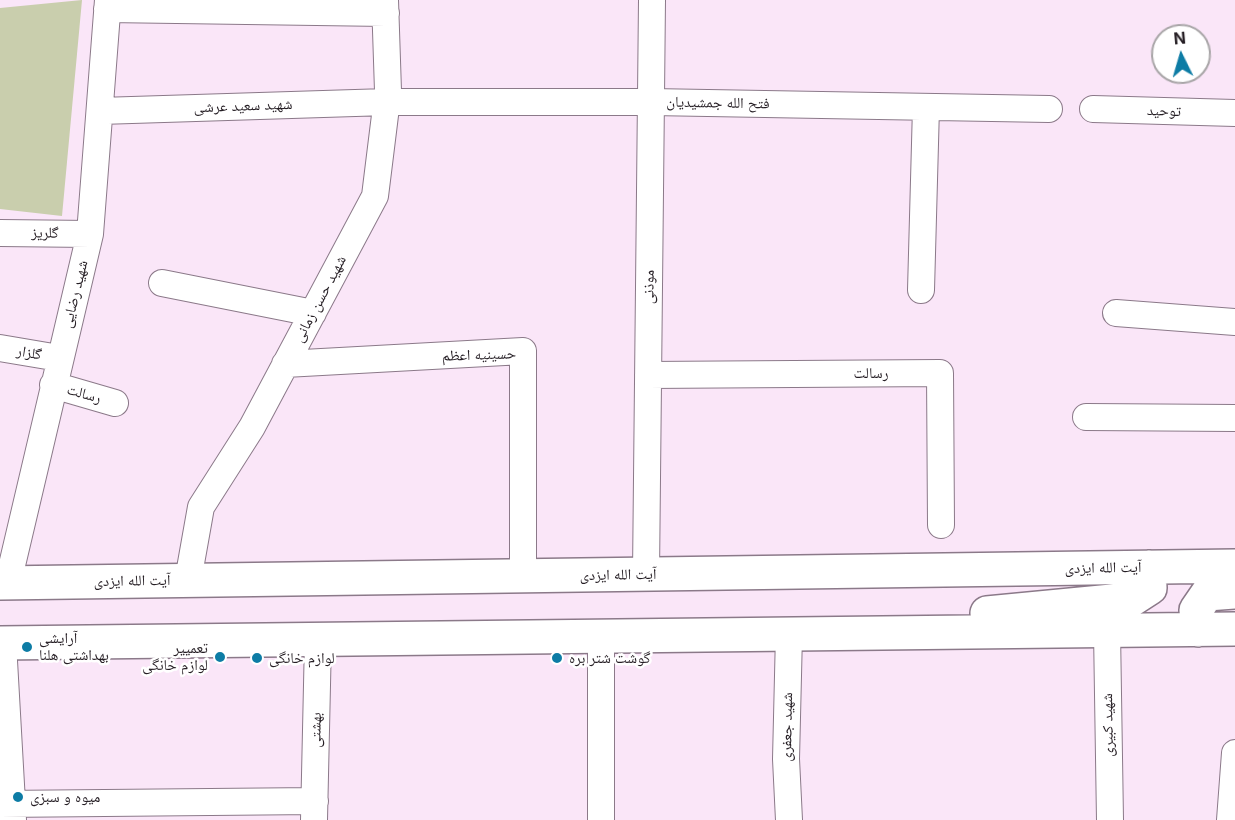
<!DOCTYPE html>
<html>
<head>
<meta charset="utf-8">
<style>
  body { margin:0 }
  #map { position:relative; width:1235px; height:820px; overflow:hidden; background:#fae6f8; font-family:Inter,sans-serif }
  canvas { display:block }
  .north { position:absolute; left:1151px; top:24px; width:60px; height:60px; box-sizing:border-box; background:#fff; border:2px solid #a8a5a7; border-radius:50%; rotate:355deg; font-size:16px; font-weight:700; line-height:24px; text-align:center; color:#251e24 }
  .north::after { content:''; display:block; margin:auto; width:21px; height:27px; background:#0d7ca5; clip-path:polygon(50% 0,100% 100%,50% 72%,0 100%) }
</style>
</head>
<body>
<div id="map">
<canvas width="1235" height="820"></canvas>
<div class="north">N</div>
</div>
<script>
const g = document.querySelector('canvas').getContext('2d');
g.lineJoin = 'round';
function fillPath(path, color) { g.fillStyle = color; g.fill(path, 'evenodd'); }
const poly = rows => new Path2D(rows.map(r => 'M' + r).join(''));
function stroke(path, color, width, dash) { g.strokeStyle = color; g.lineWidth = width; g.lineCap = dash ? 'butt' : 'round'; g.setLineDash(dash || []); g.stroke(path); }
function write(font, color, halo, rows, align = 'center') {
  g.font = font + ' Inter,"Noto Naskh Arabic",sans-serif'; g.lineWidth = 5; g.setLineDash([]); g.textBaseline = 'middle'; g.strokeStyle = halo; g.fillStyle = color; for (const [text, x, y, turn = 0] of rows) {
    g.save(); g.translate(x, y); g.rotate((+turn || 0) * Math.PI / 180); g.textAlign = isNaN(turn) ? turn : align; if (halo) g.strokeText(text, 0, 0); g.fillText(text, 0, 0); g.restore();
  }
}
fillPath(poly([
  [82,0,62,216,0,209,0,8]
]), '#c9cead');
const minor = poly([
  [107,9,386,13],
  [1093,109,1235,113],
  [100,111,387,102,651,102,1049,109],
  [0,233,90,234],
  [162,283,313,313],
  [921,290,926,107],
  [1116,313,1235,322],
  [0,348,59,358],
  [285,364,523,351,523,576],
  [648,375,940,373,941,525],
  [53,385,115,403],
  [1086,417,1235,418],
  [646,574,652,0],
  [188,580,201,507,252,427,375,196,388,91,385,0],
  [8,582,90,234,108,0],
  [1107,631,1110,820],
  [789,634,786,759,789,820],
  [601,636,601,820],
  [3,643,13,820],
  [0,804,315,801],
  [314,820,318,640],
  [1230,820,1235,753]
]);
const highway = poly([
  [0,583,1235,566],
  [987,613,1133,599,1150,588,1149,567],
  [1198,630,1196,610,1207,594,1235,592],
  [0,643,1235,629]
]);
stroke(minor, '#8b7989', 28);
stroke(highway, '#8b7989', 36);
stroke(minor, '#fff', 26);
stroke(highway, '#fff', 33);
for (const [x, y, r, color] of [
  [27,647,6,"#0d7ca5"],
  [220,657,6,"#0d7ca5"],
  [257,658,6,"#0d7ca5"],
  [557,658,6,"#0d7ca5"],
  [18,797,6,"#0d7ca5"]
]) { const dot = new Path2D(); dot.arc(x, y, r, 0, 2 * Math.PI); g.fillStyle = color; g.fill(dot); stroke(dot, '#fff', 2); }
write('15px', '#251e24', '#fff', [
  ["فتح الله جمشیدیان",718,103,1],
  ["شهید سعید عرشی",243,106,-2],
  ["توحید",1164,111,2],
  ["گلریز",45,233,1],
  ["موذنی",649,287,-89],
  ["شهید رضایی",75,294,-76],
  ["شهید حسن زمانی",320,299,-62],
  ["گلزار",29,353,10],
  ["حسینیه اعظم",479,355,-2],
  ["رسالت",871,373],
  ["رسالت",84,394,16],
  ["آیت الله ایزدی",1103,568,-1],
  ["آیت الله ایزدی",618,575,-1],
  ["آیت الله ایزدی",132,581,-1],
  ["شهید کبیری",1108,725,-91],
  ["شهید جعفری",787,727,-89],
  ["بهشتی",316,730,-89]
]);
write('15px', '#251e24', '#fff', [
  ["آرایشی",39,638],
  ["بهداشتی هلنا",39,655],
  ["تعمییر",208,648,"right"],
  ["لوازم خانگی",208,665,"right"],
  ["لوازم خانگی",269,658],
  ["گوشت شتر بره",569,658],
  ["میوه و سبزی",30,797]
], 'left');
</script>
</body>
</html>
